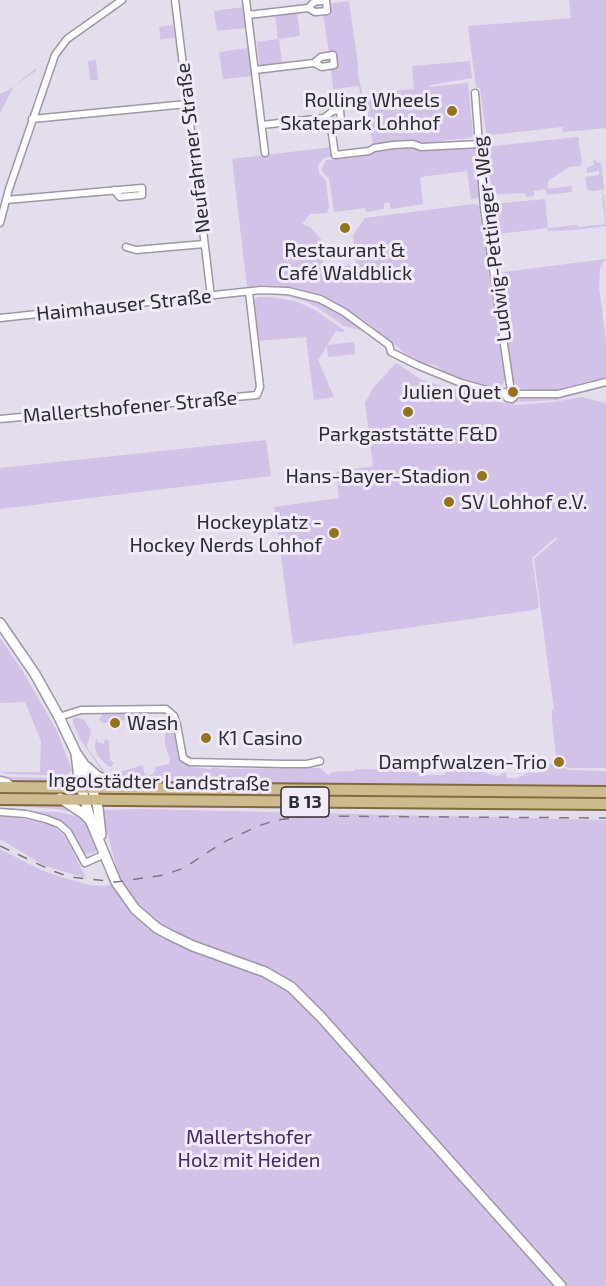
<!DOCTYPE html>
<html>
<head>
<meta charset="utf-8">
<style>
  body { margin:0 }
  canvas { display:block; background:#e3ddec }
</style>
</head>
<body>
<canvas width="606" height="1286"></canvas>
<script>
const g = document.querySelector('canvas').getContext('2d');
g.lineJoin = 'round';
function fillPath(path, color) { g.fillStyle = color; g.fill(path, 'evenodd'); }
const poly = rows => new Path2D(rows.map(r => 'M' + r).join(''));
function stroke(path, color, width, dash) { g.strokeStyle = color; g.lineWidth = width; g.lineCap = dash ? 'butt' : 'round'; g.setLineDash(dash || []); g.stroke(path); }
function write(font, color, halo, rows, align = 'center') {
  g.font = font + ' "Exo 2",sans-serif'; g.lineWidth = 6; g.setLineDash([]); g.textBaseline = 'middle'; g.strokeStyle = halo; g.fillStyle = color; for (const [text, x, y, turn = 0] of rows) {
    g.save(); g.translate(x, y); g.rotate((+turn || 0) * Math.PI / 180); g.textAlign = isNaN(turn) ? turn : align; if (halo) g.strokeText(text, 0, 0); g.fillText(text, 0, 0); g.restore();
  }
}
fillPath(poly([
  [569,0,606,0,606,128,563,132,562,127,490,135,490,140,487,141,480,88,476,87,468,26,571,18],
  [349,1,358,64,358,74,364,103,361,103,359,86,333,89,331,69,336,68,334,52,329,53,323,14,329,13,328,4],
  [243,7,246,28,217,31,214,11],
  [297,12,300,36,279,39,282,64,260,67,257,42,278,39,275,15],
  [173,25,175,38,162,39,161,42,159,27],
  [248,48,252,76,223,79,219,52],
  [96,60,98,80,90,80,88,61],
  [470,61,472,78,430,85,430,87,468,83,473,135,471,138,437,141,436,143,420,144,412,141,373,145,365,94,414,89,412,66],
  [35,69,37,70,14,86,0,113,0,94,9,90],
  [578,137,582,162,580,166,569,167,548,181,548,189,572,186,572,192,547,195,545,189,534,191,534,196,526,197,525,193,486,195,482,148,484,147],
  [410,146,474,147,477,151,481,194,478,198,471,199,467,171,420,177,423,204,391,209,389,202,384,203,384,209,366,212,365,208,334,212,329,178,323,173,322,168,326,160,365,156,374,150],
  [332,147,333,156,324,158,318,165,319,173,326,181,329,207,327,213,310,214,302,224,310,227,321,239,324,269,356,265,353,235,365,218,474,204,479,206,490,284,499,330,505,380,502,385,492,388,450,376,435,365,423,363,406,354,367,322,345,308,308,292,283,286,261,285,247,287,232,159],
  [596,160,597,163,601,162,604,189,593,191,587,190,585,177,599,175,599,171,587,173,587,168,594,165,593,161],
  [604,194,606,226,575,230,548,231,547,228,491,235,488,208,491,204,545,199,548,228,577,225,579,227,605,224,602,195],
  [606,259,600,268,599,288,606,339,606,378,566,389,539,392,521,389,511,380,496,273],
  [271,293,292,294,316,301,362,327,360,330,344,326,317,307,304,301,287,296,271,294],
  [258,297,271,297,295,301,315,310,344,330,344,332,336,331,327,345,354,342,355,354,328,357,327,346,318,360,334,397,314,400,306,337,258,341,254,301],
  [396,363,422,380,493,401,516,405,554,402,581,397,606,403,606,768,569,768,557,764,552,721,552,709,554,710,534,559,557,539,556,537,532,558,539,607,534,610,293,644,274,507,339,498,336,472,373,466,365,403,373,388],
  [606,385,606,386,594,390,557,400,513,402,521,399,563,395],
  [266,440,271,476,0,509,0,468],
  [0,638,22,670,56,729,72,770,68,776,7,774,1,772,40,772,41,741,25,702,0,703],
  [124,712,145,713,145,722,139,723,134,719,103,723,99,720,103,713,122,714],
  [165,713,172,718,179,758,186,765,191,767,211,769,213,767,222,769,320,768,328,775,333,772,354,771,356,769,411,770,425,775,444,775,447,771,479,771,497,776,506,772,507,778,517,778,529,772,538,773,548,763,570,770,606,771,606,788,219,785,199,782,114,780,100,775,102,771,80,739,73,723,73,719,76,717,84,720,90,729,91,733,87,745,88,749,104,771,108,774,117,773,143,765,144,774,150,775,154,773,155,767,169,764,170,759,165,745],
  [96,738,97,742,104,744,105,739,109,741,110,760,114,763,111,767,108,766,98,756,95,748],
  [0,775,10,777,59,778,70,780,57,784,37,780,7,780,0,777],
  [218,793,606,795,606,800,102,795,197,795],
  [0,803,25,806,60,806,68,808,76,813,57,809,0,805],
  [114,804,606,807,606,810,106,807],
  [141,809,606,820,606,1286,0,1286,0,849,41,870,61,877,90,885,105,886,114,884,155,931,292,984,167,930,147,914,138,904,120,880,103,818,104,810],
  [29,811,59,812,75,816,80,814,89,825,97,848,95,852,87,854,82,851,68,827,62,822,46,815],
  [0,816,34,820,54,826,66,838,86,878,45,866,0,839]
]), '#d2c2e7');
const minor = poly([
  [175,0,211,296],
  [246,0,265,153],
  [308,8,314,2,326,0],
  [248,15,308,8,315,12,327,11,326,0],
  [255,70,314,63,322,67,334,65,333,55,321,57,314,63],
  [475,93,484,208,510,385],
  [32,119,187,104],
  [330,120,335,155,369,151,374,148,393,145,413,144,421,147,480,144],
  [262,125,324,118,334,122,341,121,340,110,333,111,324,118],
  [6,200,142,188,142,195,120,197,114,190],
  [0,223,9,189,55,55,67,39,122,0],
  [126,247,136,250,204,244],
  [0,318,261,290,288,291,320,299,344,312,389,345,391,352,417,365,461,383,490,391,504,392],
  [504,392,507,398,512,399,517,394,558,394,606,382],
  [0,419,257,395,260,387,249,292],
  [59,717,81,710,166,709,174,716,177,725,183,758,190,762,284,764,307,764,320,761],
  [0,780,8,782,13,787],
  [0,812,26,814,46,819,59,824,68,832,85,863,105,854]
]);
const secondary = poly([
  [0,623,35,674,59,717,76,753,85,766,98,808,101,835],
  [76,753,79,779,91,822,116,882,135,909,157,928,170,935,193,946,265,972,291,987,321,1017,561,1286],
  [87,767,97,776,124,788],
  [60,798,84,814,90,820]
]);
const primary = poly([
  [0,787,606,792],
  [0,799,606,804]
]);
stroke(minor, '#9d97a6', 9);
stroke(secondary, '#9d97a6', 12);
stroke(primary, '#816a3e', 14);
stroke(minor, '#fff', 6);
stroke(secondary, '#fff', 9);
stroke(primary, '#ceba8f', 10);
stroke(poly([
  [0,846,53,871,70,877,116,882,164,875,184,868,222,843,258,826,277,820,309,816,606,818]
]), '#7a7780', 1.5, [10, 10]);
for (const [x, y, r, color] of [
  [452,111,6,"#96721c"],
  [345,228,6,"#96721c"],
  [513,392,6,"#96721c"],
  [408,412,6,"#96721c"],
  [482,476,6,"#96721c"],
  [449,502,6,"#96721c"],
  [334,533,6,"#96721c"],
  [115,723,6,"#96721c"],
  [206,738,6,"#96721c"],
  [559,762,6,"#96721c"]
]) { const dot = new Path2D(); dot.arc(x, y, r, 0, 2 * Math.PI); g.fillStyle = color; g.fill(dot); stroke(dot, '#f0eaf9', 2); }
for (const [x, y, w] of [
  [305,802,48]
]) { const box = new Path2D(); box.roundRect(x - w / 2, y - 15, w, 30, 4.5); g.fillStyle = '#f0eaf9'; g.fill(box); stroke(box, '#2e2c32', 1.5); }
write('bold 18px', '#2e2c32', null, [
  ["B 13",305,802]
]);
write('20px', '#2e2c32', '#f0eaf9', [
  ["Rolling Wheels",440,100],
  ["Skatepark Lohhof",440,123],
  ["Restaurant &",345,250,"center"],
  ["Café Waldblick",345,273,"center"],
  ["Julien Quet",501,392],
  ["Parkgaststätte F&D",408,434,"center"],
  ["Hans-Bayer-Stadion",470,476],
  ["SV Lohhof e.V.",461,502,"left"],
  ["Hockeyplatz -",322,522],
  ["Hockey Nerds Lohhof",322,545],
  ["Wash",127,723,"left"],
  ["K1 Casino",218,738,"left"],
  ["Dampfwalzen-Trio",547,762]
], 'right');
write('20px', '#2e2c32', '#f0eaf9', [
  ["Neufahrner Straße",193,148,-97],
  ["Ludwig-Pettinger-Weg",492,239,-97],
  ["Haimhauser Straße",124,305,-6],
  ["Mallertshofener Straße",130,407,-5],
  ["Ingolstädter Landstraße",159,782,1]
]);
write('20px', '#49266a', '#f0eaf9', [
  ["Mallertshofer",249,1137],
  ["Holz mit Heiden",249,1160]
]);
</script>
</body>
</html>
